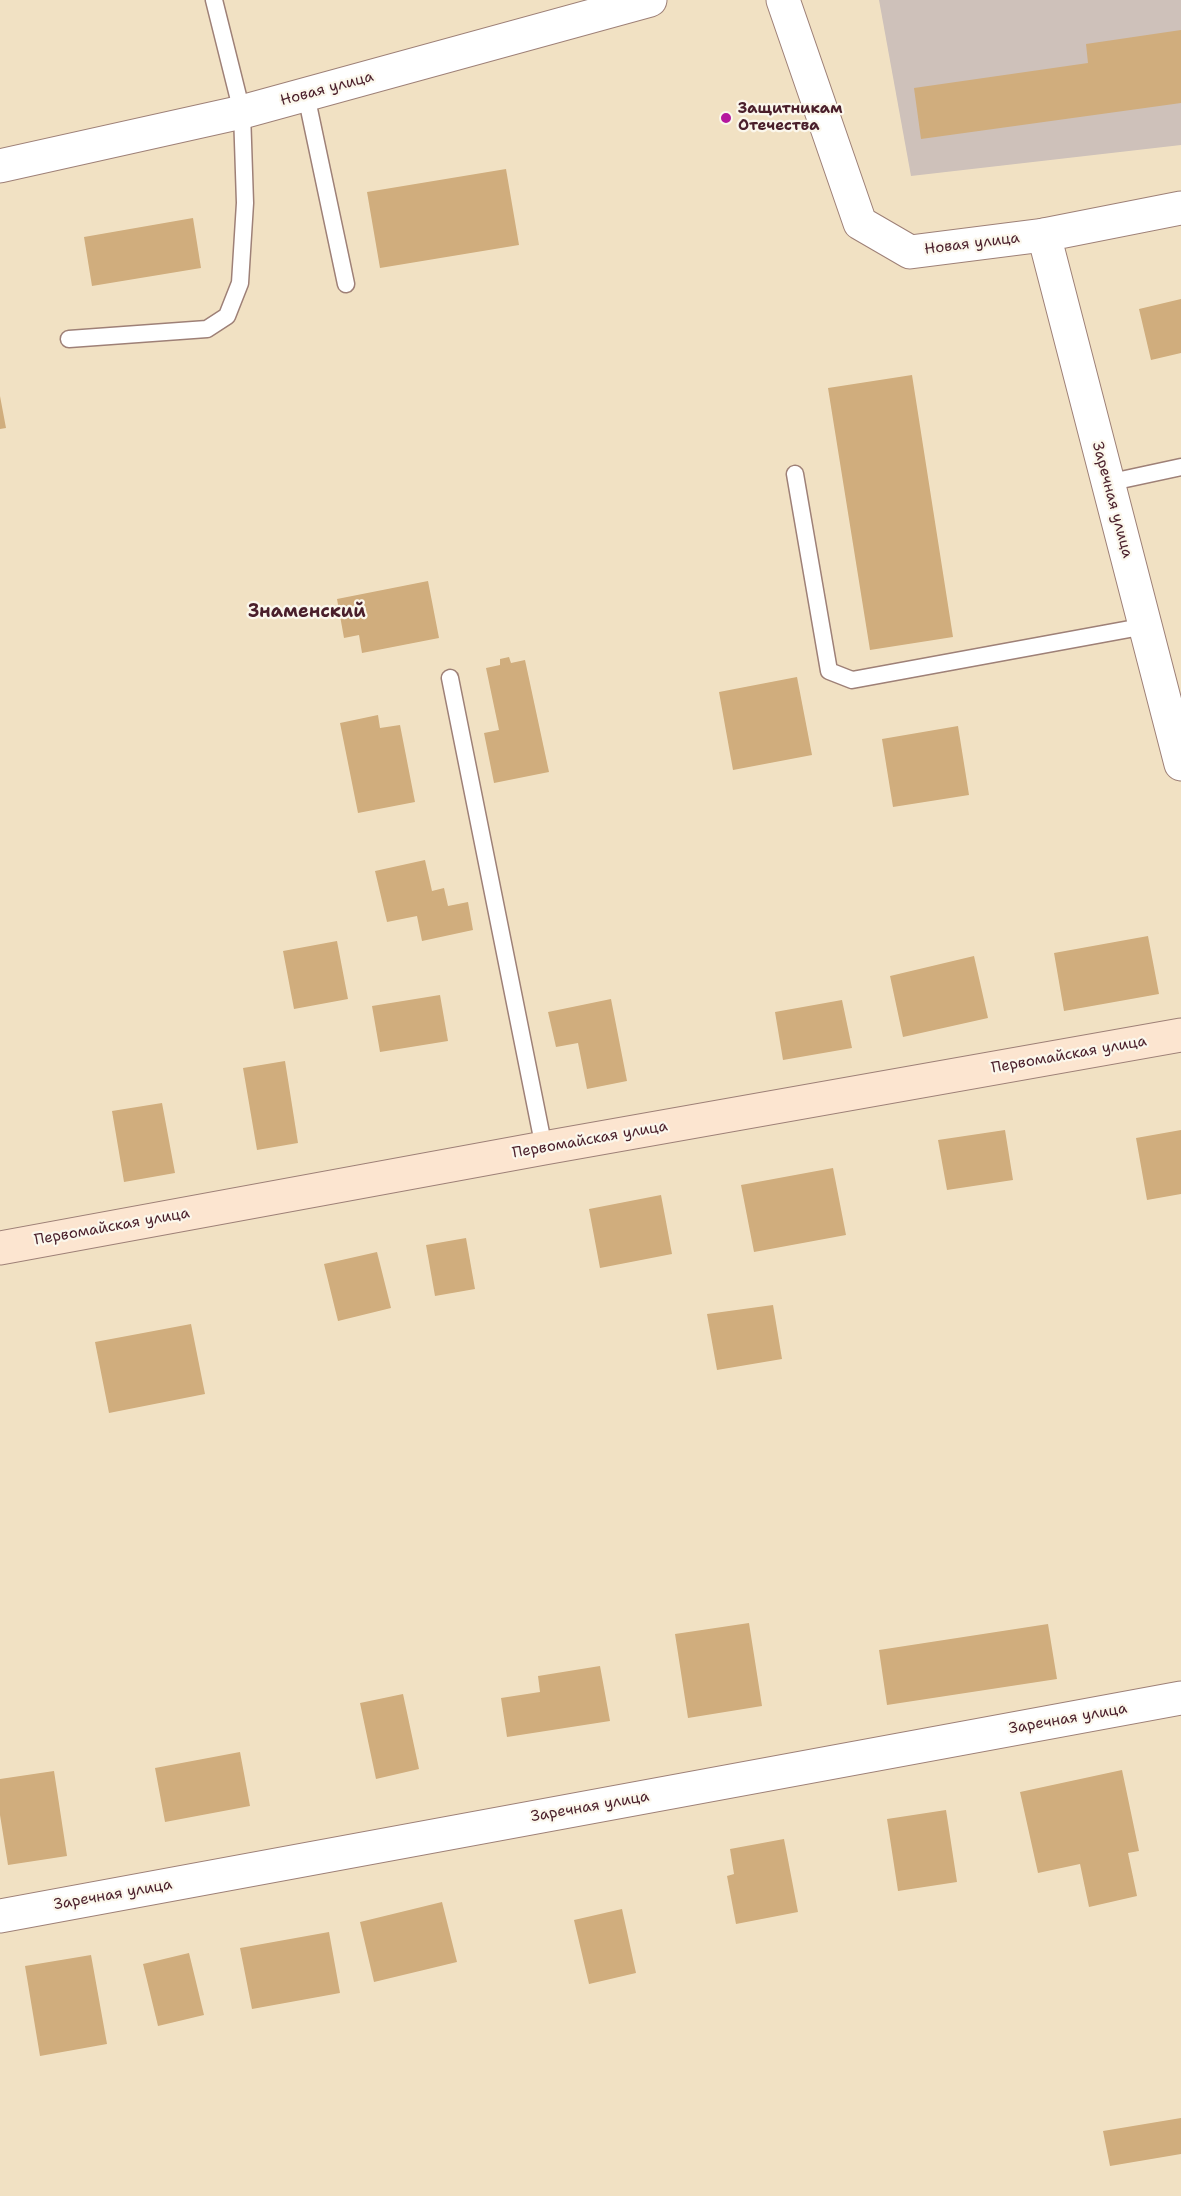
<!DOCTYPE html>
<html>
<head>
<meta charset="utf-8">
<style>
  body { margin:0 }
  canvas { display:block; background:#f1e1c3 }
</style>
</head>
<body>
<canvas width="1181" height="2196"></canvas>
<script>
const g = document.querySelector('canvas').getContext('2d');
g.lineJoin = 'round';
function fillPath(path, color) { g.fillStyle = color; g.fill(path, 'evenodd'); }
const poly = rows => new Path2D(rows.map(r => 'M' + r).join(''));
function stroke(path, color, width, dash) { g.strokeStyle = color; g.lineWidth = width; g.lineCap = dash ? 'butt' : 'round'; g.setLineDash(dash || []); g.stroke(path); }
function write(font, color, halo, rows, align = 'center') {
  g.font = font + ' "Shantell Sans",sans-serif'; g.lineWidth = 4.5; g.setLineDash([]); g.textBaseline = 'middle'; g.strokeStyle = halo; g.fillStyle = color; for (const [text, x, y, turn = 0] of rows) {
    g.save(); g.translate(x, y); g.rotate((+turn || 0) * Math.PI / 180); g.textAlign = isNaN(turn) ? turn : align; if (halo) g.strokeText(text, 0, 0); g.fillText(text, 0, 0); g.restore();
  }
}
fillPath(poly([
  [879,0,1181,0,1181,145,911,176]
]), '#cec1ba');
fillPath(poly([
  [1181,30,1181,103,921,139,914,88,1088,63,1086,44],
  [506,169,519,245,380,268,367,192],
  [193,218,201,268,92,286,84,237],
  [1181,299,1181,353,1151,360,1139,309],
  [912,375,953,637,870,650,828,388],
  [0,396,6,428,0,429],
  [428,581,439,638,362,653,359,635,344,638,337,599],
  [509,657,511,663,525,660,549,772,494,783,484,733,499,730,486,668,500,665,500,659],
  [797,677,812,755,733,770,719,692],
  [378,715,380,728,400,725,415,802,358,813,340,723],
  [958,726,969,795,893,807,882,739],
  [425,860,432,891,444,888,448,906,468,902,473,930,422,941,417,916,387,922,375,871],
  [1148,936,1159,994,1064,1011,1054,953],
  [337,941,348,999,294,1009,283,951],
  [974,956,988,1018,903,1037,890,976],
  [440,995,448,1041,380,1052,372,1006],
  [611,999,627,1081,587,1089,578,1043,556,1047,548,1012],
  [842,1000,852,1048,783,1060,775,1012],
  [285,1061,298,1143,257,1150,243,1068],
  [162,1103,175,1173,124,1182,112,1111],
  [1005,1130,1013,1180,947,1190,938,1140],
  [1181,1130,1181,1194,1147,1200,1136,1138],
  [833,1168,846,1235,754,1252,741,1185],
  [661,1195,672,1254,600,1268,589,1209],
  [466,1238,475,1289,435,1296,426,1245],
  [377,1252,391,1308,338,1321,324,1264],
  [773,1305,782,1359,717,1370,707,1314],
  [191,1324,205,1394,109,1413,95,1342],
  [749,1623,762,1706,688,1718,675,1634],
  [1048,1624,1057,1679,887,1705,879,1650],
  [600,1666,610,1721,507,1737,501,1698,540,1692,538,1676],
  [403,1694,419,1769,376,1779,360,1703],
  [240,1752,250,1806,165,1822,155,1768],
  [1122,1770,1139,1851,1128,1853,1137,1896,1089,1907,1080,1864,1038,1873,1020,1792],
  [54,1771,67,1856,8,1865,0,1815,0,1779],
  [946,1810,957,1882,898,1891,887,1819],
  [784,1839,798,1912,736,1924,727,1876,734,1874,730,1849],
  [442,1902,457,1962,374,1982,360,1922],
  [622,1909,636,1973,589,1984,574,1920],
  [329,1932,340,1993,252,2009,240,1948],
  [189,1953,204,2015,158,2026,143,1964],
  [91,1955,107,2044,40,2056,25,1966],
  [1181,2118,1181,2154,1110,2166,1103,2131]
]), '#d0ad7d');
const service = poly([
  [306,95,346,284],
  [69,339,207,329,227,316,240,283,245,203,242,112,214,0],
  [795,474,829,671,852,680,1146,626],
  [1107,483,1181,467],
  [450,678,544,1148]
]);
const minor = poly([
  [783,0,860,223,910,252,1044,235],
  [0,166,242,112,650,0],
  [0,1916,1181,1698]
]);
const tertiary = poly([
  [1181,208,1044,235,1181,764]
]);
const secondary = poly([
  [0,1248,544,1148,1181,1035]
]);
stroke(service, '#9e8077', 19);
stroke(minor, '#9e8077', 35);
stroke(tertiary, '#9e8077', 35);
stroke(secondary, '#9e8077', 35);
stroke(service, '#fff', 16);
stroke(minor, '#fff', 33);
stroke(tertiary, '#fff', 33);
stroke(secondary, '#fce5d0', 33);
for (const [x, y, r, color] of [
  [726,118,6,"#b5179e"]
]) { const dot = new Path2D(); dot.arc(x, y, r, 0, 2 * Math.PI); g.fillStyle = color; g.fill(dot); stroke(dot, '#fbf7ec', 2); }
write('15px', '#4a1f2b', '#fbf7ec', [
  ["Новая улица",327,89,-15],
  ["Новая улица",972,244,-7],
  ["Заречная улица",1112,500,75],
  ["Первомайская улица",1069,1055,-10],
  ["Первомайская улица",590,1140,-10],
  ["Первомайская улица",112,1227,-10],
  ["Заречная улица",1068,1719,-10],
  ["Заречная улица",590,1807,-10],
  ["Заречная улица",113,1895,-10]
]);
write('bold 15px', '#4a1f2b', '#fbf7ec', [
  ["Защитникам",738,109],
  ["Отечества",738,126]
], 'left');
write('bold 18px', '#4a1f2b', '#fbf7ec', [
  ["Знаменский",307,612]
]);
</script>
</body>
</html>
